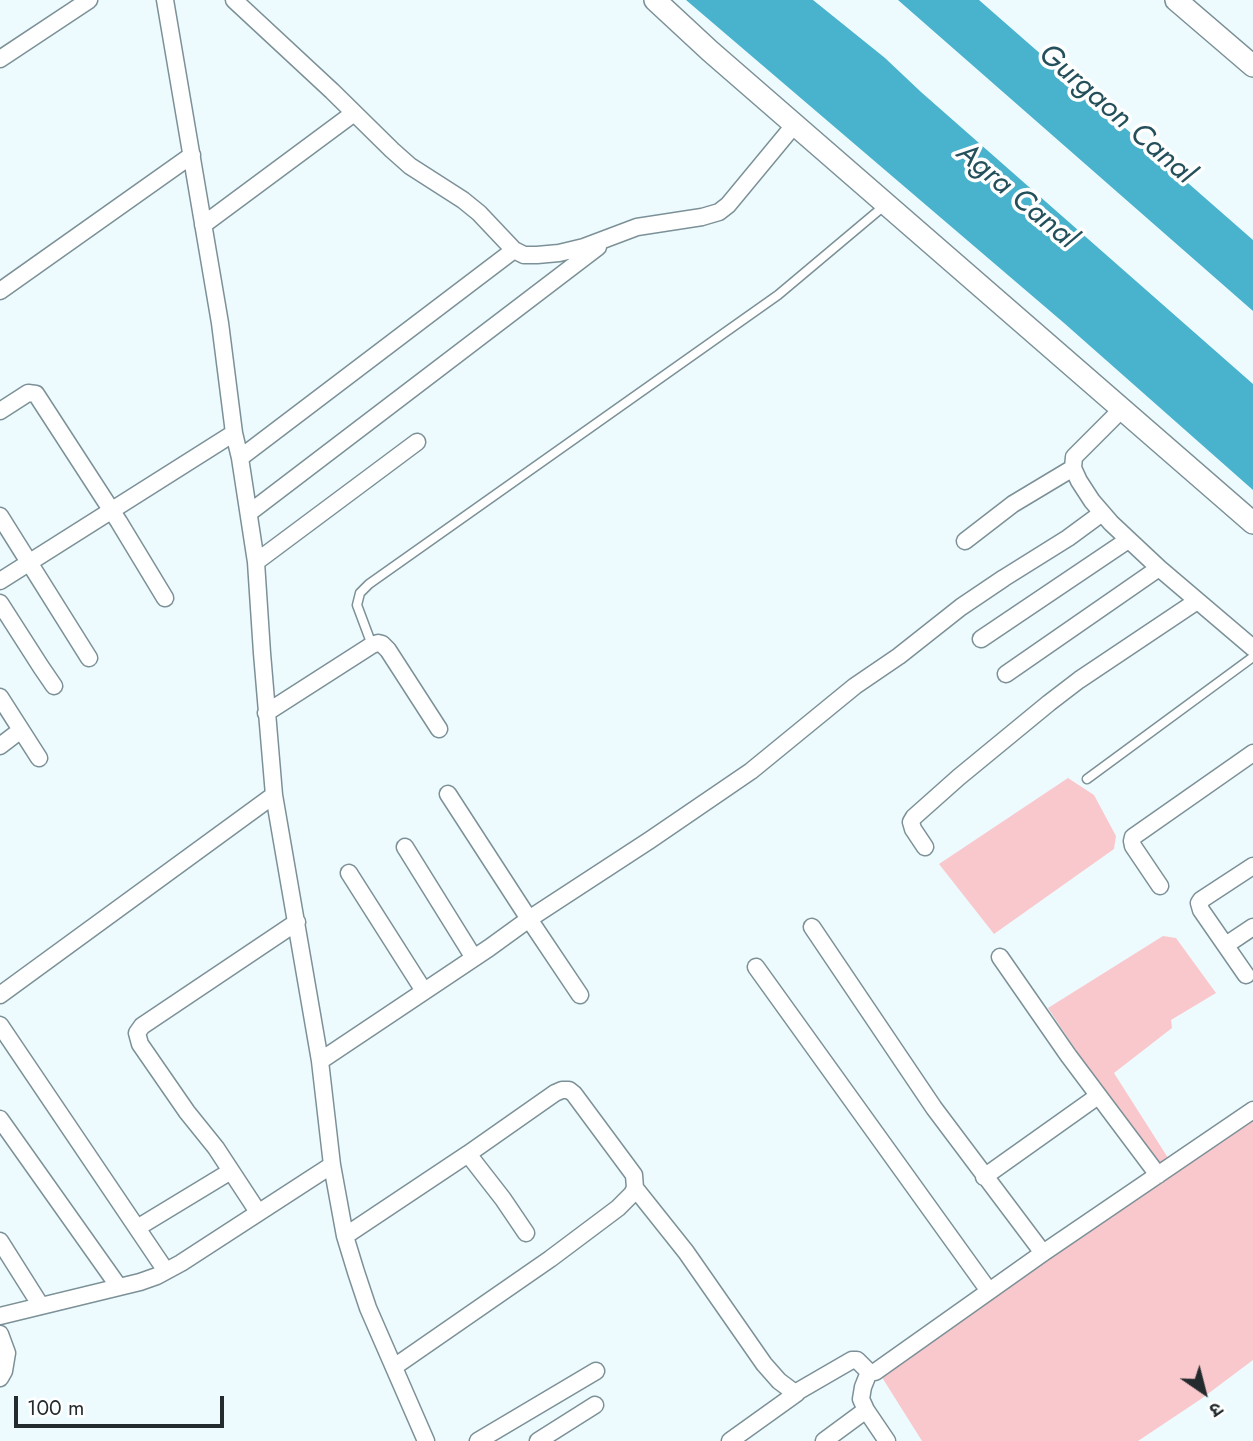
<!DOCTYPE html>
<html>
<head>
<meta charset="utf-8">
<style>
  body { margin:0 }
  #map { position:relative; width:1253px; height:1441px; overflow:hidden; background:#edfbff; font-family:Jost,"Noto Sans Devanagari",sans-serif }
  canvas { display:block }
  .north { position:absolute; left:1169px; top:1357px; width:70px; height:70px; -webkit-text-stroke:5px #fff; paint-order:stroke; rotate:145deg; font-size:19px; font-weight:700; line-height:28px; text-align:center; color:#232b2e }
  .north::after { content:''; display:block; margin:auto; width:24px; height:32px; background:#232b2e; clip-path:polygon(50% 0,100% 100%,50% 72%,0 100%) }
  .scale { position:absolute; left:14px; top:1396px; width:210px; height:32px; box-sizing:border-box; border:4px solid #232b2e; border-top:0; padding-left:9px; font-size:21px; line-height:24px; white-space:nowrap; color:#232b2e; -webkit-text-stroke:5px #fff; paint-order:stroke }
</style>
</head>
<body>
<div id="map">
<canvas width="1253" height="1441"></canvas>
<div class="north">उ</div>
<div class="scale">100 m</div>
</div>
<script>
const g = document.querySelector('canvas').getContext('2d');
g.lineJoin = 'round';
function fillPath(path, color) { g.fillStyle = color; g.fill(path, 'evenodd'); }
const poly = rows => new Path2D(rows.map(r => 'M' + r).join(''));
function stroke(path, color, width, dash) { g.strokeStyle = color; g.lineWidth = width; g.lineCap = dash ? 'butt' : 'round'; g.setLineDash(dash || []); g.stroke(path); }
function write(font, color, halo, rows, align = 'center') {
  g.font = font + ' Jost,sans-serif'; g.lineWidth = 7; g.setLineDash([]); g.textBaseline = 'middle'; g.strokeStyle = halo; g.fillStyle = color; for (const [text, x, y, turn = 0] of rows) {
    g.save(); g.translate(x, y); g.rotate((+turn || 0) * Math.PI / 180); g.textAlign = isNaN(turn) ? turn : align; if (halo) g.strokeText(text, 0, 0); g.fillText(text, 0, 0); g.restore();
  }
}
fillPath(poly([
  [1068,778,1094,795,1116,836,1114,849,994,934,939,864],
  [1163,936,1176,938,1216,993,1171,1020,1172,1028,1114,1073,1170,1161,1154,1168,1048,1008],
  [1253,1116,1253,1360,1201,1399,1138,1441,922,1441,878,1371]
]), '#f9c8cc');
fillPath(poly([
  [686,0,813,0,885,58,921,92,1253,384,1253,490,1064,323],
  [898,0,979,0,1253,240,1253,311]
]), '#49b2cc');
const service = poly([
  [372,645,357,605,360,593,369,584,778,295,884,206],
  [1087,779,1253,657]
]);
const minor = poly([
  [165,0,220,323,234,433,240,458,256,562,262,653,274,795,320,1061,332,1165,345,1236,356,1272,368,1308,426,1441],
  [234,0,332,91,392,150,410,166,463,200,479,213,514,250,524,255,537,255,559,253,584,247,637,227,702,217,719,212,728,205,795,124],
  [0,59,89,0],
  [203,225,354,113],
  [0,291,192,155],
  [1122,409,1074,457,1073,468,1079,481,1092,501,1111,523,1159,568,1253,648],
  [0,411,28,393,36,394,119,522,165,598],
  [240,458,514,250],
  [249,513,598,247],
  [0,516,89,658],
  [965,541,1013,504,1073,468],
  [256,562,417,442],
  [0,581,234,433],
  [0,603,41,667,54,686],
  [981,639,1128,540],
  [1006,674,1159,568],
  [0,697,39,758],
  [266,713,372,645,378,643,382,644,388,650,439,729],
  [0,746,21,730],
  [448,794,529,919,580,995],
  [405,847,474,958],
  [925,847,913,829,911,822,914,817,959,777,1049,703,1079,680,1197,601],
  [349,873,424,991],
  [1160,886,1133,846,1132,841,1133,837,1253,753],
  [812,927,934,1108,1043,1253],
  [1226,945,1253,927],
  [1000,957,1068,1055,1158,1175],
  [756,967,989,1291],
  [1246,975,1201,910,1199,903,1201,900,1253,866],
  [0,995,274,795],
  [0,1025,166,1271],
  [320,1061,489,948,529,919,650,840,751,771,855,686,899,656,961,607,1004,578,1068,538,1102,513],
  [0,1119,119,1287],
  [468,1154,503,1199,526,1233],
  [984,1177,1098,1096],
  [635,1188,686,1252,764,1364,779,1381,795,1393,852,1360,857,1360,869,1372,875,1372,1043,1253,1253,1110],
  [258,1212,216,1148,187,1112,140,1044,137,1033,142,1026,297,922],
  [137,1228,231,1171],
  [345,1236,468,1154,555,1093,562,1090,569,1090,574,1094,634,1175,635,1188,632,1194,618,1208,550,1259,394,1367],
  [0,1241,41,1306],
  [0,1316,140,1282,157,1276,181,1263,332,1165],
  [0,1334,7,1353,4,1371,0,1378],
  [869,1372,863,1387,861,1399,866,1410,887,1441],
  [478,1441,596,1371],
  [538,1441,595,1405],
  [730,1441,797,1393],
  [824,1441,866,1410]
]);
const tertiary = poly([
  [655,0,710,51,1253,523],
  [1176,0,1253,66]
]);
stroke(service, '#7c9197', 11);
stroke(minor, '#7c9197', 19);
stroke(tertiary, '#7c9197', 24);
stroke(service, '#fff', 8);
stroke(minor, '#fff', 16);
stroke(tertiary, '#fff', 21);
write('italic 30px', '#23505b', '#fff', [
  ["Gurgaon Canal",1116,115,41],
  ["Agra Canal",1016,197,40]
]);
</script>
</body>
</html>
